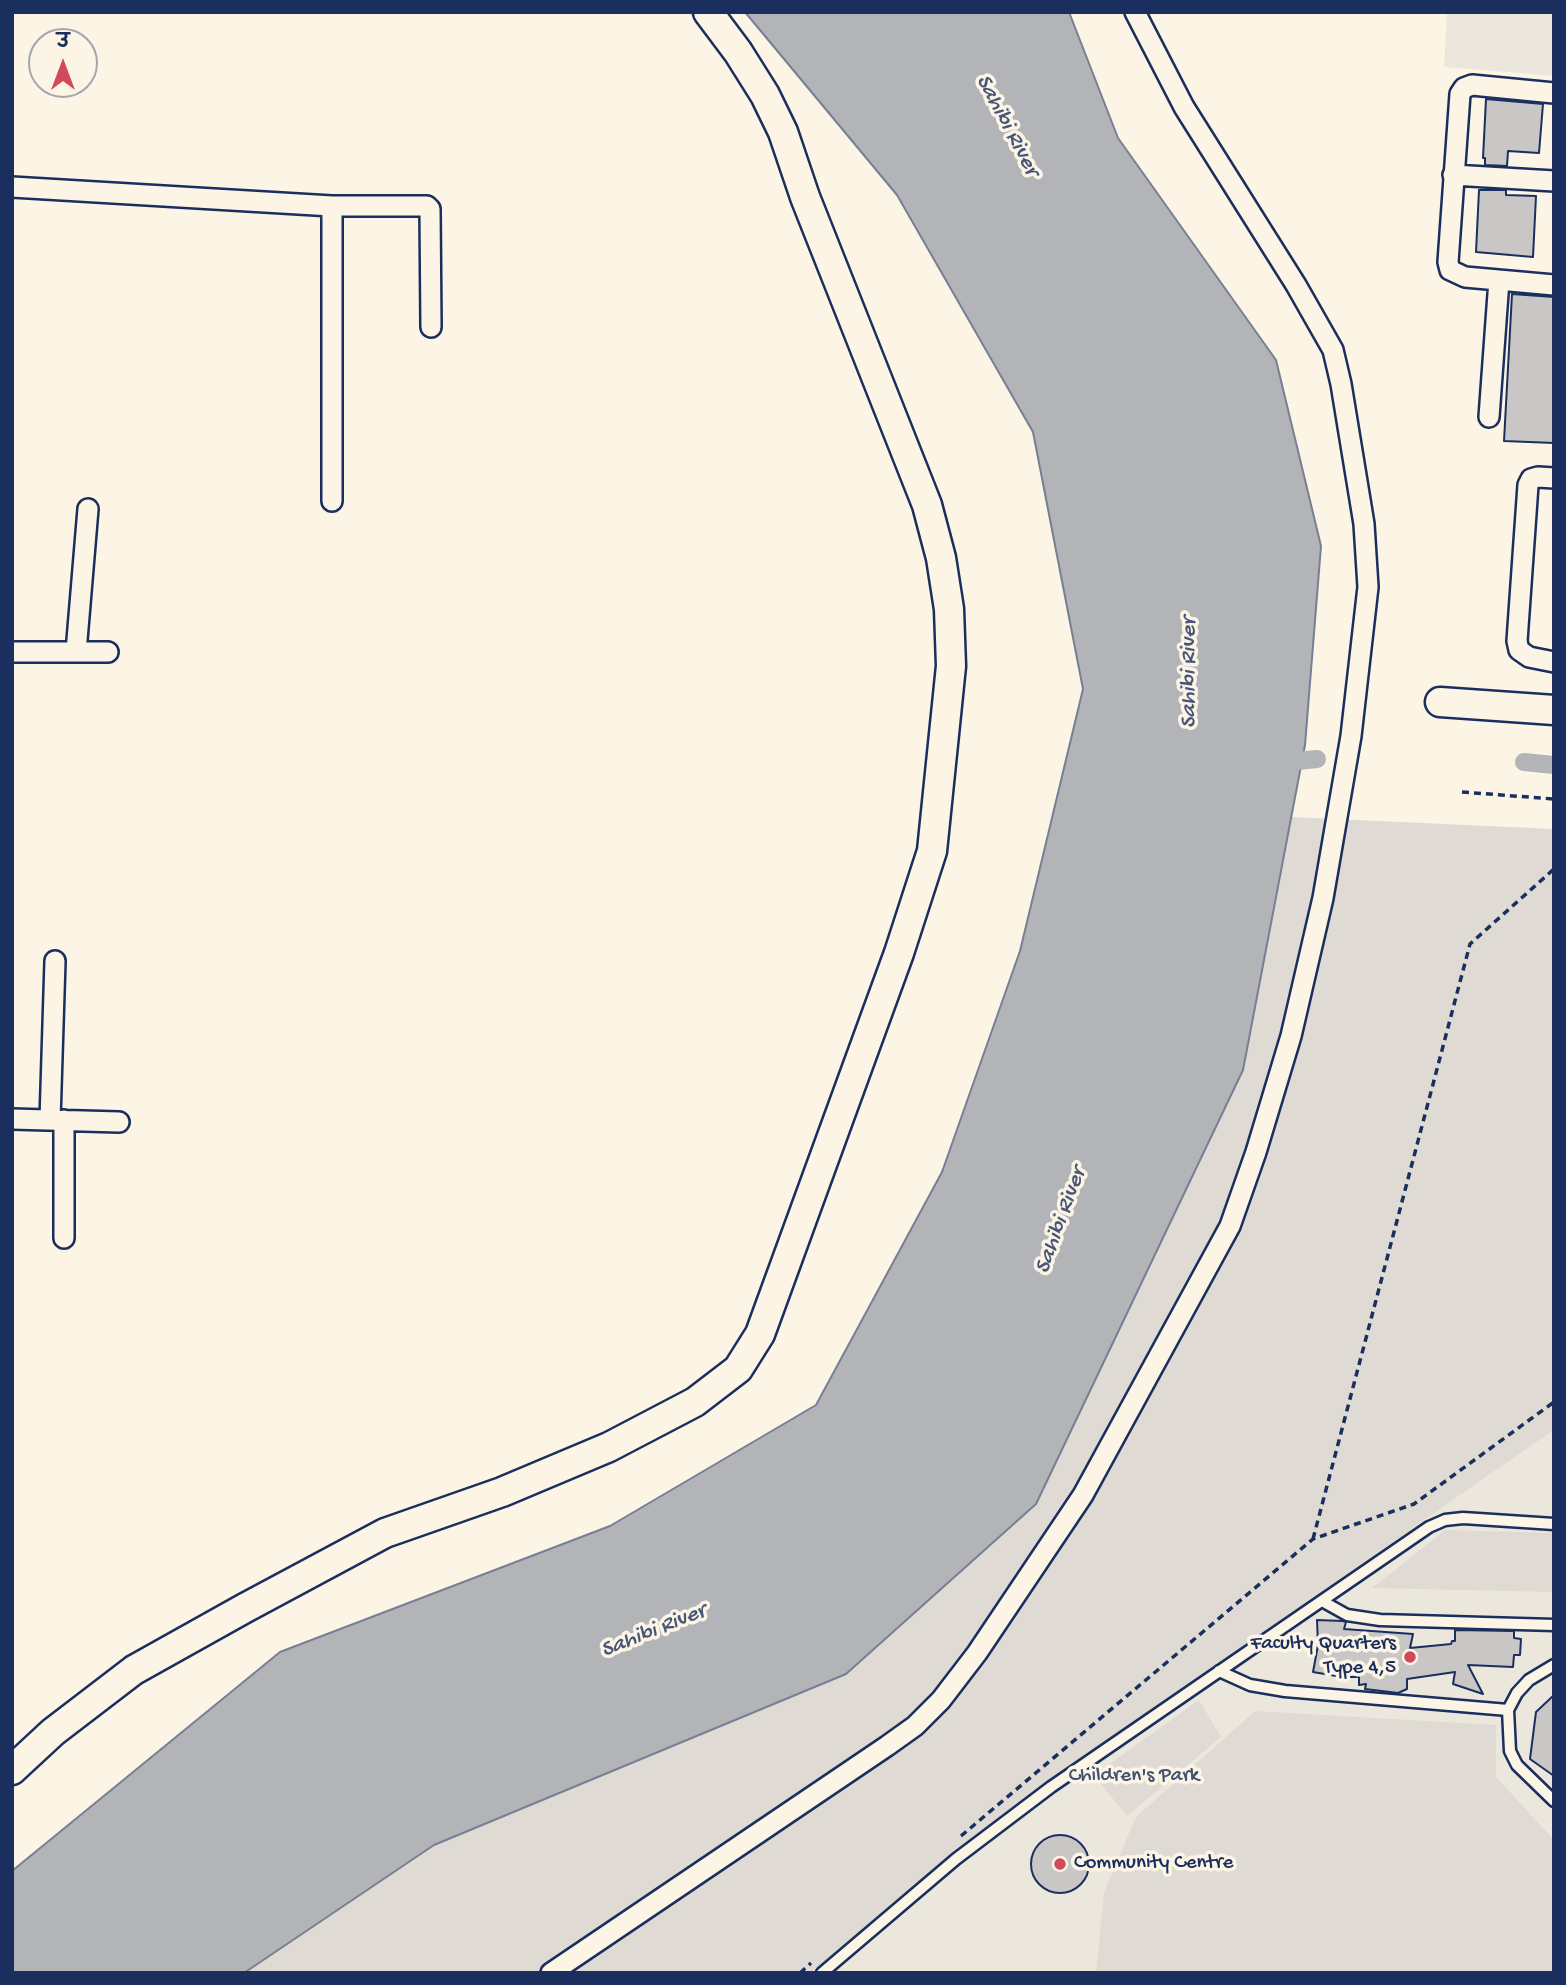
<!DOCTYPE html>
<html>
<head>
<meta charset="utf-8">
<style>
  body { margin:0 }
  #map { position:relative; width:1566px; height:1985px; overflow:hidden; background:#fcf5e5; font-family:"Gochi Hand","Playpen Sans Deva",sans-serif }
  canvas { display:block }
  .frame { position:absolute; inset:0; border:14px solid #1b2f5e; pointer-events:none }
  .north { position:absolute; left:28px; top:28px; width:70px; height:70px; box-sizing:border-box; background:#fcf5e5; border:2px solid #a2a6af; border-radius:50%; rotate:0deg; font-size:19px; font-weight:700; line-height:28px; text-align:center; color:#1b2f5e }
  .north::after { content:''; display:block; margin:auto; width:24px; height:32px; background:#d1495b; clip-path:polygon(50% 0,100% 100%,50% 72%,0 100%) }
</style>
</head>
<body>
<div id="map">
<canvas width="1566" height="1985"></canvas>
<div class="frame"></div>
<div class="north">उ</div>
</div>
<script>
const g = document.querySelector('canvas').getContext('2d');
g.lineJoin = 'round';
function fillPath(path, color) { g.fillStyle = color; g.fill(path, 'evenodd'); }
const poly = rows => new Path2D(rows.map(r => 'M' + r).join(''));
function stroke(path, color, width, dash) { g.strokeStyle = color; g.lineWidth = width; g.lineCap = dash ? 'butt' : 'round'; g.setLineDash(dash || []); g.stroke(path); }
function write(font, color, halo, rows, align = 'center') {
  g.font = font + ' "Gochi Hand",sans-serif'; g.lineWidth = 7; g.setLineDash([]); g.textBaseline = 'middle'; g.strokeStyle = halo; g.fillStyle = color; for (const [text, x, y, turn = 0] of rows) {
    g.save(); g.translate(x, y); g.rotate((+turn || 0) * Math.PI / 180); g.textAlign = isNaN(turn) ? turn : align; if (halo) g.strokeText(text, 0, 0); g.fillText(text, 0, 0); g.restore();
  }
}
fillPath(poly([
  [1447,12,1554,12,1554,76,1444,67],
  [1554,1430,1554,1973,810,1973,1051,1779]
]), '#ece7dc');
fillPath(poly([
  [1291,817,1554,829,1554,1430,1051,1779,810,1973,244,1973,434,1845,846,1674,1243,1070],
  [1445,1530,1554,1533,1554,1592,1372,1588],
  [1199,1700,1221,1737,1127,1816,1094,1775],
  [1255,1711,1496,1725,1496,1777,1554,1840,1554,1973,1096,1973,1104,1892,1136,1817]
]), '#dfdbd4');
const water = poly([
  [745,12,1069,12,1118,138,1276,360,1321,546,1305,745,1243,1070,1036,1504,846,1674,434,1845,244,1973,12,1973,12,1871,280,1652,610,1526,816,1405,942,1172,1020,951,1083,689,1033,432,897,195,745,12]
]);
fillPath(water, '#b2b4b8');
stroke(water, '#767f94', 2);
stroke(poly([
  [1524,762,1554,765],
  [1279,763,1317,759]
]), '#b2b4b8', 18);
const building = poly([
  [1486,99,1543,104,1539,153,1508,151,1507,166,1485,165,1485,158,1483,158,1486,99],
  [1479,190,1506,190,1506,195,1536,196,1533,257,1476,252,1479,190],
  [1512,294,1554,297,1554,443,1504,441,1512,294],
  [1317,1620,1343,1621,1346,1622,1344,1629,1413,1634,1410,1648,1451,1644,1452,1641,1455,1641,1455,1630,1514,1631,1514,1638,1521,1639,1520,1655,1514,1655,1513,1667,1468,1665,1483,1694,1453,1684,1455,1672,1407,1679,1407,1689,1398,1693,1365,1689,1366,1684,1359,1685,1359,1677,1342,1677,1313,1672,1318,1645,1317,1620],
  [1554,1695,1554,1776,1530,1759,1536,1712,1554,1695],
  '1031 1864a29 29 0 1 1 58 0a29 29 0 1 1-58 0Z'
]);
fillPath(building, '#c8c7c6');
stroke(building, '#1b2f5e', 2);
const lane = poly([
  [1322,1601,1347,1615,1380,1620,1554,1625],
  [1554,1665,1529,1680,1517,1693,1508,1710,1510,1751,1517,1765,1554,1801],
  [1219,1671,1250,1685,1285,1691,1508,1710],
  [822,1973,956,1859,1051,1787,1429,1527,1445,1520,1463,1518,1554,1524]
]);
const street = poly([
  [1554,93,1472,85,1464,88,1460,94,1448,262,1450,270,1465,277,1554,285],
  [1453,175,1554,181],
  [12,187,332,206,332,501],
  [332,206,427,206,430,209,431,327],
  [1489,417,1499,280],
  [1554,478,1538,477,1531,479,1528,485,1517,641,1519,650,1529,657,1554,662],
  [12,652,108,652],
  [76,652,88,509],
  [12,1119,119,1122],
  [50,1120,55,961],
  [64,1120,64,1238],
  [551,1973,887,1746,915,1726,941,1700,977,1653,1083,1495,1230,1226,1256,1152,1291,1036,1323,898,1351,736,1368,587,1364,524,1341,384,1333,350,1296,285,1184,107,1135,12]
]);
const secondary = poly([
  [1440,702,1554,710],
  [12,1770,53,1732,134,1670,245,1608,385,1533,502,1492,609,1447,695,1402,738,1369,760,1334,899,953,932,851,951,666,949,609,941,558,927,505,805,197,783,132,765,95,738,52,708,12]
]);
stroke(lane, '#1b2f5e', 15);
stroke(street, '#1b2f5e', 24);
stroke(secondary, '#1b2f5e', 33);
stroke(poly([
  [1462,792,1554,799],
  [1313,1539,1470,944,1554,869],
  [961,1836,1313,1539,1414,1504,1554,1402],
  [800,1973,811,1963]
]), '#1b2f5e', 3.5, [7, 5]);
stroke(lane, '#fcf5e5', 10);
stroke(street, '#fcf5e5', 19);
stroke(secondary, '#fcf5e5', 28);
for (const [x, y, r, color] of [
  [1410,1657,7,"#d1495b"],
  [1060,1864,7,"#d1495b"]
]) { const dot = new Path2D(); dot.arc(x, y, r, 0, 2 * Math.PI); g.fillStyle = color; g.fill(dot); stroke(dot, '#fcf5e5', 2.5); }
write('21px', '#1b2f5e', '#fcf5e5', [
  ["Faculty Quarters",1396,1645],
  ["Type 4,5",1396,1669],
  ["Community Centre",1074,1864,"left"]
], 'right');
write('21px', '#425176', '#fcf5e5', [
  ["Children's Park",1134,1777]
]);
write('italic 23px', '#485779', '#fcf5e5', [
  ["Sahibi River",1006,126,62],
  ["Sahibi River",1190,673,-90],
  ["Sahibi River",1062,1221,-70],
  ["Sahibi River",654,1632,-22]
]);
</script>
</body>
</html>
